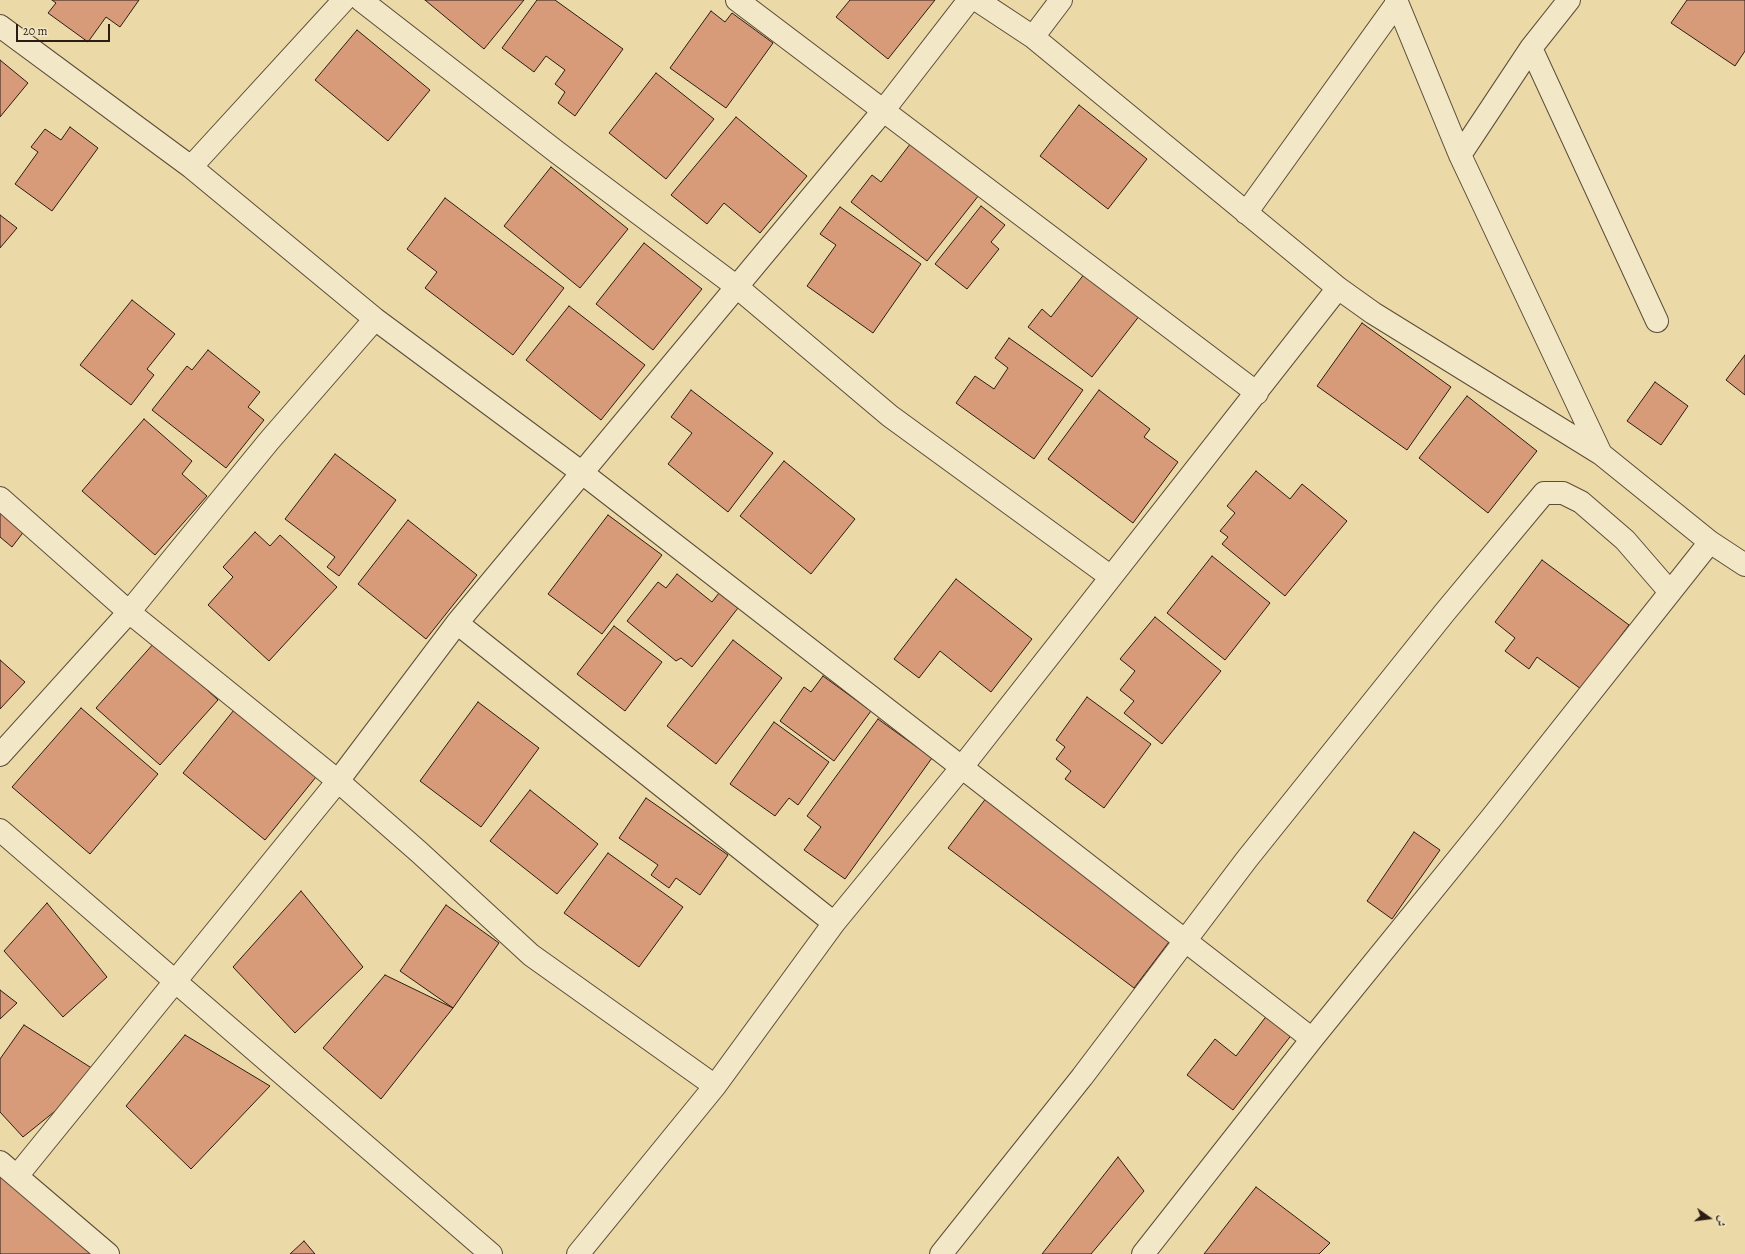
<!DOCTYPE html>
<html>
<head>
<meta charset="utf-8">
<style>
  body { margin:0 }
  #map { position:relative; width:1745px; height:1254px; overflow:hidden; background:#ebdaa8; font-family:Alegreya,Amiri,serif }
  canvas { display:block }
  .north { position:absolute; left:1689px; top:1198px; width:40px; height:40px; -webkit-text-stroke:3px #f2e7c6; paint-order:stroke; rotate:104deg; font-size:11px; font-weight:700; line-height:16px; text-align:center; color:#2d1c13 }
  .north::after { content:''; display:block; margin:auto; width:14px; height:18px; background:#2d1c13; clip-path:polygon(50% 0,100% 100%,50% 72%,0 100%) }
  .scale { position:absolute; left:16px; top:24px; width:94px; height:18px; box-sizing:border-box; border:2px solid #2d1c13; border-top:0; padding-left:5px; font-size:12px; line-height:14px; white-space:nowrap; color:#2d1c13; -webkit-text-stroke:3px #f2e7c6; paint-order:stroke }
</style>
</head>
<body>
<div id="map">
<canvas width="1745" height="1254"></canvas>
<div class="north">ش</div>
<div class="scale">20 m</div>
</div>
<script>
const g = document.querySelector('canvas').getContext('2d');
g.lineJoin = 'round';
function fillPath(path, color) { g.fillStyle = color; g.fill(path, 'evenodd'); }
const poly = rows => new Path2D(rows.map(r => 'M' + r).join(''));
function stroke(path, color, width, dash) { g.strokeStyle = color; g.lineWidth = width; g.lineCap = dash ? 'butt' : 'round'; g.setLineDash(dash || []); g.stroke(path); }
const building = poly([
  [52,0,139,0,120,27,106,17,88,42,48,13,56,3,52,0],
  [425,0,524,0,484,49,425,0],
  [537,0,555,0,623,49,575,116,558,103,565,92,555,84,565,70,546,56,534,72,502,48,537,0],
  [850,0,935,0,888,59,836,17,850,0],
  [1687,0,1745,0,1745,51,1735,66,1671,23,1687,0],
  [711,11,725,22,732,13,773,43,726,108,670,68,711,11],
  [357,30,430,90,388,141,315,80,357,30],
  [0,60,28,83,0,117,0,60],
  [656,73,714,119,666,179,609,133,656,73],
  [1079,105,1147,159,1108,209,1040,156,1079,105],
  [736,117,807,176,760,233,724,203,707,224,671,195,736,117],
  [70,127,98,148,52,211,15,184,38,152,31,147,45,129,61,140,70,127],
  [911,143,979,195,927,261,851,202,872,175,881,182,911,143],
  [551,167,628,229,580,288,504,226,551,167],
  [445,198,564,288,513,355,425,288,437,272,407,249,445,198],
  [981,206,1005,225,991,242,999,249,967,289,935,264,981,206],
  [840,207,921,264,873,333,807,286,836,245,820,234,840,207],
  [0,215,17,228,0,248,0,215],
  [644,243,702,289,653,350,596,304,644,243],
  [1085,273,1140,315,1092,377,1028,327,1042,309,1051,317,1085,273],
  [132,300,175,334,147,369,154,375,131,405,80,365,132,300],
  [569,306,645,365,601,420,526,360,569,306],
  [1362,323,1451,387,1407,450,1317,386,1362,323],
  [1009,338,1083,390,1034,459,956,403,975,376,994,389,1008,368,995,358,1009,338],
  [208,350,260,392,248,407,264,420,226,468,152,410,187,366,192,370,208,350],
  [1745,355,1745,395,1726,380,1745,355],
  [1655,382,1688,406,1661,445,1627,421,1655,382],
  [691,390,773,453,728,512,668,464,692,433,671,417,691,390],
  [1099,390,1150,429,1144,437,1178,462,1133,523,1048,459,1099,390],
  [1467,396,1537,451,1488,513,1419,458,1467,396],
  [144,419,192,461,182,474,207,496,155,555,82,491,144,419],
  [335,454,396,500,339,576,327,567,335,557,285,519,335,454],
  [784,461,855,519,811,574,740,516,784,461],
  [1256,471,1290,499,1302,484,1347,521,1285,596,1222,544,1228,537,1220,531,1235,513,1227,506,1256,471],
  [0,509,25,530,12,547,0,537,0,509],
  [608,515,662,555,602,634,548,594,608,515],
  [408,520,477,575,426,639,358,584,408,520],
  [255,532,270,546,280,535,337,587,269,661,208,605,233,577,223,567,255,532],
  [1212,556,1270,603,1225,660,1167,613,1212,556],
  [1542,560,1629,625,1581,689,1537,657,1529,669,1505,651,1515,638,1495,622,1542,560],
  [677,574,712,602,719,593,738,608,692,667,681,658,676,661,627,621,658,582,666,588,677,574],
  [956,579,1032,639,991,692,940,651,919,678,894,659,956,579],
  [1155,617,1221,671,1162,744,1124,713,1134,701,1120,690,1135,671,1120,659,1155,617],
  [614,626,662,662,625,711,577,674,614,626],
  [733,640,782,678,716,764,667,726,733,640],
  [155,642,218,700,160,765,96,708,155,642],
  [0,660,25,682,0,709,0,660],
  [823,676,871,711,834,761,780,721,804,687,811,692,823,676],
  [1087,697,1151,744,1104,808,1065,779,1071,771,1056,759,1065,747,1056,740,1087,697],
  [478,702,539,748,481,827,420,781,478,702],
  [81,708,158,774,90,854,12,787,81,708],
  [234,710,316,777,265,840,183,773,234,710],
  [878,719,932,758,845,879,804,850,821,827,807,816,878,719],
  [774,722,829,762,798,805,789,798,775,816,730,784,774,722],
  [530,790,598,844,557,894,490,841,530,790],
  [987,797,1172,938,1134,988,948,848,987,797],
  [646,798,728,855,700,895,676,878,669,888,651,875,658,865,619,838,646,798],
  [1414,832,1440,850,1392,919,1367,901,1414,832],
  [608,853,683,907,639,967,564,913,608,853],
  [301,891,363,967,295,1033,233,967,301,891],
  [47,903,107,977,63,1017,4,951,47,903],
  [446,905,499,943,453,1008,400,971,446,905],
  [385,975,453,1008,381,1099,323,1048,385,975],
  [0,990,17,1003,0,1019,0,990],
  [1268,1014,1293,1033,1233,1110,1187,1075,1215,1039,1236,1056,1268,1014],
  [24,1025,101,1074,23,1137,0,1112,0,1059,24,1025],
  [185,1035,270,1086,191,1169,126,1106,185,1035],
  [1118,1157,1144,1191,1091,1254,1042,1254,1118,1157],
  [0,1175,91,1254,0,1254,0,1175],
  [1256,1187,1330,1243,1319,1254,1204,1254,1256,1187],
  [304,1241,315,1254,290,1254,304,1241]
]);
fillPath(building, '#d89b7a');
stroke(building, '#2d1c13', 1);
const minor = poly([
  [361,0,558,153,737,287,890,416,1111,577],
  [737,0,1257,393],
  [977,0,1033,37,1338,288,1373,313,1601,454,1710,542,1745,565],
  [1396,0,1460,155,1601,454],
  [0,26,191,167,375,319,581,472,1312,1039],
  [1033,37,1061,0],
  [1531,48,1657,321],
  [1460,155,1531,48,1569,0],
  [191,167,344,0],
  [1246,213,1397,3],
  [0,498,129,612,338,781,419,852,531,955,715,1086],
  [457,623,834,923],
  [0,755,129,612,269,441,375,319],
  [0,830,491,1254],
  [0,1162,108,1254],
  [17,1176,338,781,457,623,883,111,969,0],
  [578,1254,715,1086,834,923,962,767,1338,288],
  [941,1254,1082,1077,1247,859,1445,612,1544,493,1563,493,1581,502,1625,540,1670,592],
  [1143,1254,1312,1039,1492,817,1710,542]
]);
stroke(minor, '#5c4c38', 24);
stroke(minor, '#f2e7c6', 22);
</script>
</body>
</html>
